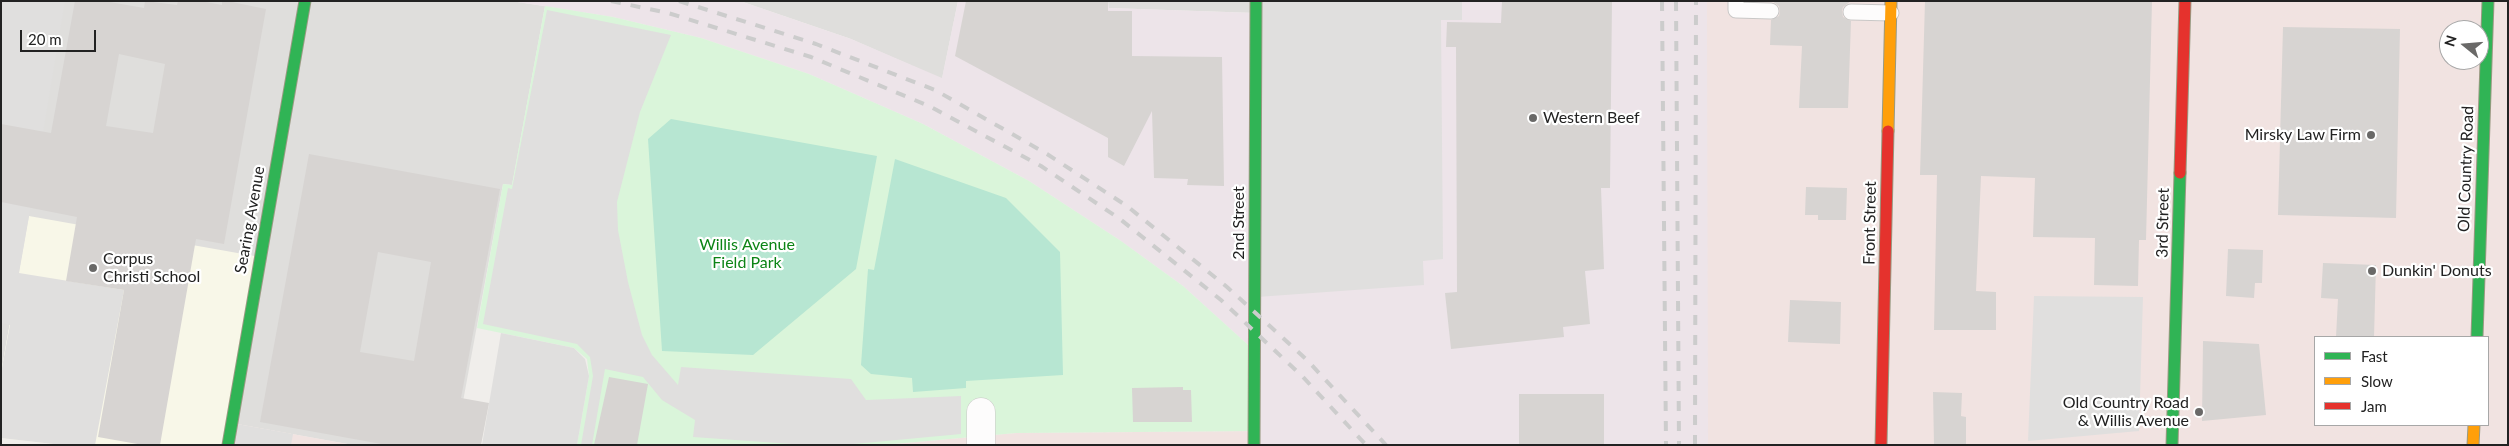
<!DOCTYPE html>
<html>
<head>
<meta charset="utf-8">
<style>
  body { margin:0 }
  #map { position:relative; width:2509px; height:446px; overflow:hidden; background:#f0eeeb; font-family:Lato,sans-serif }
  canvas { display:block }
  .frame { position:absolute; inset:0; border:2px solid #222; pointer-events:none }
  .legend { position:absolute; left:2314px; top:336px; width:175px; height:90px; box-sizing:border-box; background:#fff; border:1px solid #a7a7a7; margin:0; padding:6px 9px; list-style:none; font-size:15px; color:#222 }
  .legend li { display:flex; align-items:center; gap:10px; height:25px }
  .legend b { width:25px; border:1px solid #a7a7a7 }
  .north { position:absolute; left:2439px; top:20px; width:50px; height:50px; box-sizing:border-box; background:#fff; border:1px solid #a7a7a7; border-radius:50%; rotate:287deg; font-size:14px; font-weight:700; line-height:20px; text-align:center; color:#222 }
  .north::after { content:''; display:block; margin:auto; width:18px; height:22px; background:#6a6968; clip-path:polygon(50% 0,100% 100%,50% 72%,0 100%) }
  .scale { position:absolute; left:20px; top:30px; width:76px; height:22px; box-sizing:border-box; border:2px solid #222; border-top:0; padding-left:6px; font-size:15px; line-height:18px; white-space:nowrap; color:#222; -webkit-text-stroke:4px #fff; paint-order:stroke }
</style>
</head>
<body>
<div id="map">
<canvas width="2509" height="446"></canvas>
<div class="frame"></div>
<ul class="legend">
<li><b style="height:6px;background:#30b455"></b>Fast</li>
<li><b style="height:6px;background:#ff9f0a"></b>Slow</li>
<li><b style="height:6px;background:#e5322d"></b>Jam</li>
</ul>
<div class="north">N</div>
<div class="scale">20 m</div>
</div>
<script>
const g = document.querySelector('canvas').getContext('2d');
g.lineJoin = 'round';
function fillPath(path, color) { g.fillStyle = color; g.fill(path, 'evenodd'); }
const poly = rows => new Path2D(rows.map(r => 'M' + r).join(''));
function stroke(path, color, width, dash) { g.strokeStyle = color; g.lineWidth = width; g.lineCap = dash ? 'butt' : 'round'; g.setLineDash(dash || []); g.stroke(path); }
function write(font, color, halo, rows, align = 'center') {
  g.font = font + ' Lato,sans-serif'; g.lineWidth = 4.5; g.setLineDash([]); g.textBaseline = 'middle'; g.strokeStyle = halo; g.fillStyle = color; for (const [text, x, y, turn = 0] of rows) {
    g.save(); g.translate(x, y); g.rotate((+turn || 0) * Math.PI / 180); g.textAlign = isNaN(turn) ? turn : align; if (halo) g.strokeText(text, 0, 0); g.fillText(text, 0, 0); g.restore();
  }
}
fillPath(poly([
  [1,1,511,1,545,6,512,185,503,184,455,445,353,445,231,423,29,216,1,373],
  [740,1,958,1,942,79,851,39],
  [1108,1,1256,1,1256,13,1108,8]
]), '#dfdedc');
fillPath(poly([
  [1696,1,2508,1,2508,445,1695,445],
  [2449,30,2479,30,2479,60,2449,60],
  [2315,337,2488,337,2488,425,2315,425],
  [231,423,353,445,228,445],
  [1257,431,1257,445,883,445,1016,433]
]), '#f1e3e1');
fillPath(poly([
  [511,1,740,1,851,39,942,78,958,1,1108,1,1109,8,1255,13,1256,1,1707,1,1708,445,1257,445,1257,353,1183,286,1121,241,1029,181,923,124,809,74,701,38,613,17]
]), '#ede4e9');
fillPath(poly([
  [29,216,260,257,228,445,62,445,1,438,1,373]
]), '#f8f7e8');
fillPath(poly([
  [545,6,613,17,701,38,809,74,923,124,1029,181,1121,241,1183,286,1257,353,1257,431,1016,433,883,445,577,445,589,376,587,359,574,348,477,328,503,184,512,185]
]), '#daf5da');
fillPath(poly([
  [671,119,877,156,856,269,753,355,662,351,648,139],
  [895,159,1006,198,1060,252,1063,375,966,381,966,388,913,392,912,378,871,374,861,365,868,269,874,270]
]), '#b7e6d2');
fillPath(poly([
  [1,1,65,1,40,151,1,145],
  [1256,1,1462,1,1462,20,1441,20,1443,259,1423,261,1424,285,1257,297],
  [547,10,671,35,640,112,617,202,618,230,628,282,642,335,652,355,678,385,681,367,851,379,866,400,961,396,961,434,843,445,806,445,693,437,695,420,662,400,643,377,605,369,592,445,581,445,593,376,590,357,577,344,483,324,508,188,512,189],
  [1,182,34,188,19,273,124,290,95,445,62,445,1,438,1,373,10,325,1,323],
  [2034,296,2143,297,2139,431,2028,441],
  [501,333,574,348,585,359,589,376,577,445,482,445],
  [231,423,293,434,291,445,228,445]
]), '#e0dfde');
fillPath(poly([
  [75,1,104,1,144,8,145,1,177,5,178,1,201,1,222,5,222,1,227,1,266,9,224,244,196,239,160,445,143,445,98,437,124,290,66,281,77,217,1,202,1,124,51,133],
  [119,54,165,64,153,133,106,126],
  [966,1,1108,1,1108,11,1132,11,1132,56,1222,57,1224,186,1187,185,1188,179,1154,178,1152,111,1124,166,1108,157,1108,138,955,56],
  [1502,1,1612,1,1610,188,1601,188,1604,269,1585,271,1590,324,1563,327,1564,337,1451,349,1445,293,1457,292,1456,47,1446,47,1447,22,1501,23],
  [1772,1,1851,1,1843,7,1842,11,1843,17,1851,21,1848,108,1799,108,1802,46,1770,45,1771,20,1779,16,1780,11,1779,6],
  [1925,1,2152,1,2146,240,2139,240,2138,286,2094,285,2095,238,2033,237,2035,178,1981,176,1976,291,1996,292,1996,330,1934,330,1937,175,1920,175],
  [2283,27,2400,29,2396,218,2278,215],
  [309,154,500,189,461,398,489,403,481,445,387,445,260,422],
  [378,252,431,262,414,361,360,352],
  [1806,187,1847,188,1846,220,1818,220,1818,215,1805,215],
  [2228,249,2263,250,2262,283,2255,283,2254,298,2226,296],
  [2323,263,2376,265,2374,337,2336,337,2338,299,2321,298],
  [1790,300,1841,302,1840,344,1788,342],
  [2203,341,2259,344,2266,415,2202,421],
  [609,377,648,384,637,445,594,445],
  [1183,387,1183,390,1191,390,1192,422,1133,422,1132,388],
  [1933,392,1962,393,1961,416,1966,417,1966,445,1934,445],
  [1519,394,1604,394,1604,445,1519,445]
]), '#d7d4d2');
const lane = poly([
  [1736,1,1736,10,1771,11],
  [1851,12,1891,13]
]);
const street = poly([
  [981,412,981,445]
]);
const fast = poly([
  [2477,337,2488,1],
  [228,445,305,1],
  [1254,445,1256,1],
  [2172,445,2180,173]
]);
const slow = poly([
  [1888,131,1891,1],
  [2473,445,2474,425]
]);
const jam = poly([
  [2180,173,2185,1],
  [1881,445,1888,131]
]);
stroke(lane, '#c9c8c7', 17);
stroke(street, '#c9c8c7', 29);
stroke(fast, '#999a82', 13);
stroke(slow, '#999a82', 13);
stroke(jam, '#999a82', 13);
stroke(lane, '#fdfcfc', 15);
stroke(street, '#fdfcfc', 28);
stroke(fast, '#30b455', 11);
stroke(slow, '#ff9f0a', 11);
stroke(jam, '#e5322d', 11);
stroke(poly([
  [611,1,668,13,811,57,929,106,1041,166,1120,219,1221,300,1303,377,1366,445],
  [679,1,816,44,935,90,1047,154,1127,206,1227,287,1307,360,1386,445],
  [1662,1,1666,445],
  [1676,1,1679,445],
  [1695,445,1696,1]
]), '#ccc', 4, [10, 10]);
for (const [x, y, r, color] of [
  [1533,118,5,"#6a6968"],
  [2371,135,5,"#6a6968"],
  [93,268,5,"#6a6968"],
  [2372,271,5,"#6a6968"],
  [2199,412,5,"#6a6968"]
]) { const dot = new Path2D(); dot.arc(x, y, r, 0, 2 * Math.PI); g.fillStyle = color; g.fill(dot); stroke(dot, '#fff', 2); }
write('16px', '#222', '#fff', [
  ["Western Beef",1543,118],
  ["Mirsky Law Firm",2361,135,"right"],
  ["Corpus",103,259],
  ["Christi School",103,277],
  ["Dunkin' Donuts",2382,271],
  ["Old Country Road",2189,403,"right"],
  ["& Willis Avenue",2189,421,"right"]
], 'left');
write('16px', '#222', '#fff', [
  ["Old Country Road",2466,169,-88],
  ["Searing Avenue",250,220,-80],
  ["2nd Street",1239,223,-90],
  ["Front Street",1870,223,-89],
  ["3rd Street",2163,223,-89]
]);
write('16px', '#0c8416', '#fff', [
  ["Willis Avenue",747,245],
  ["Field Park",747,263]
]);
</script>
</body>
</html>
